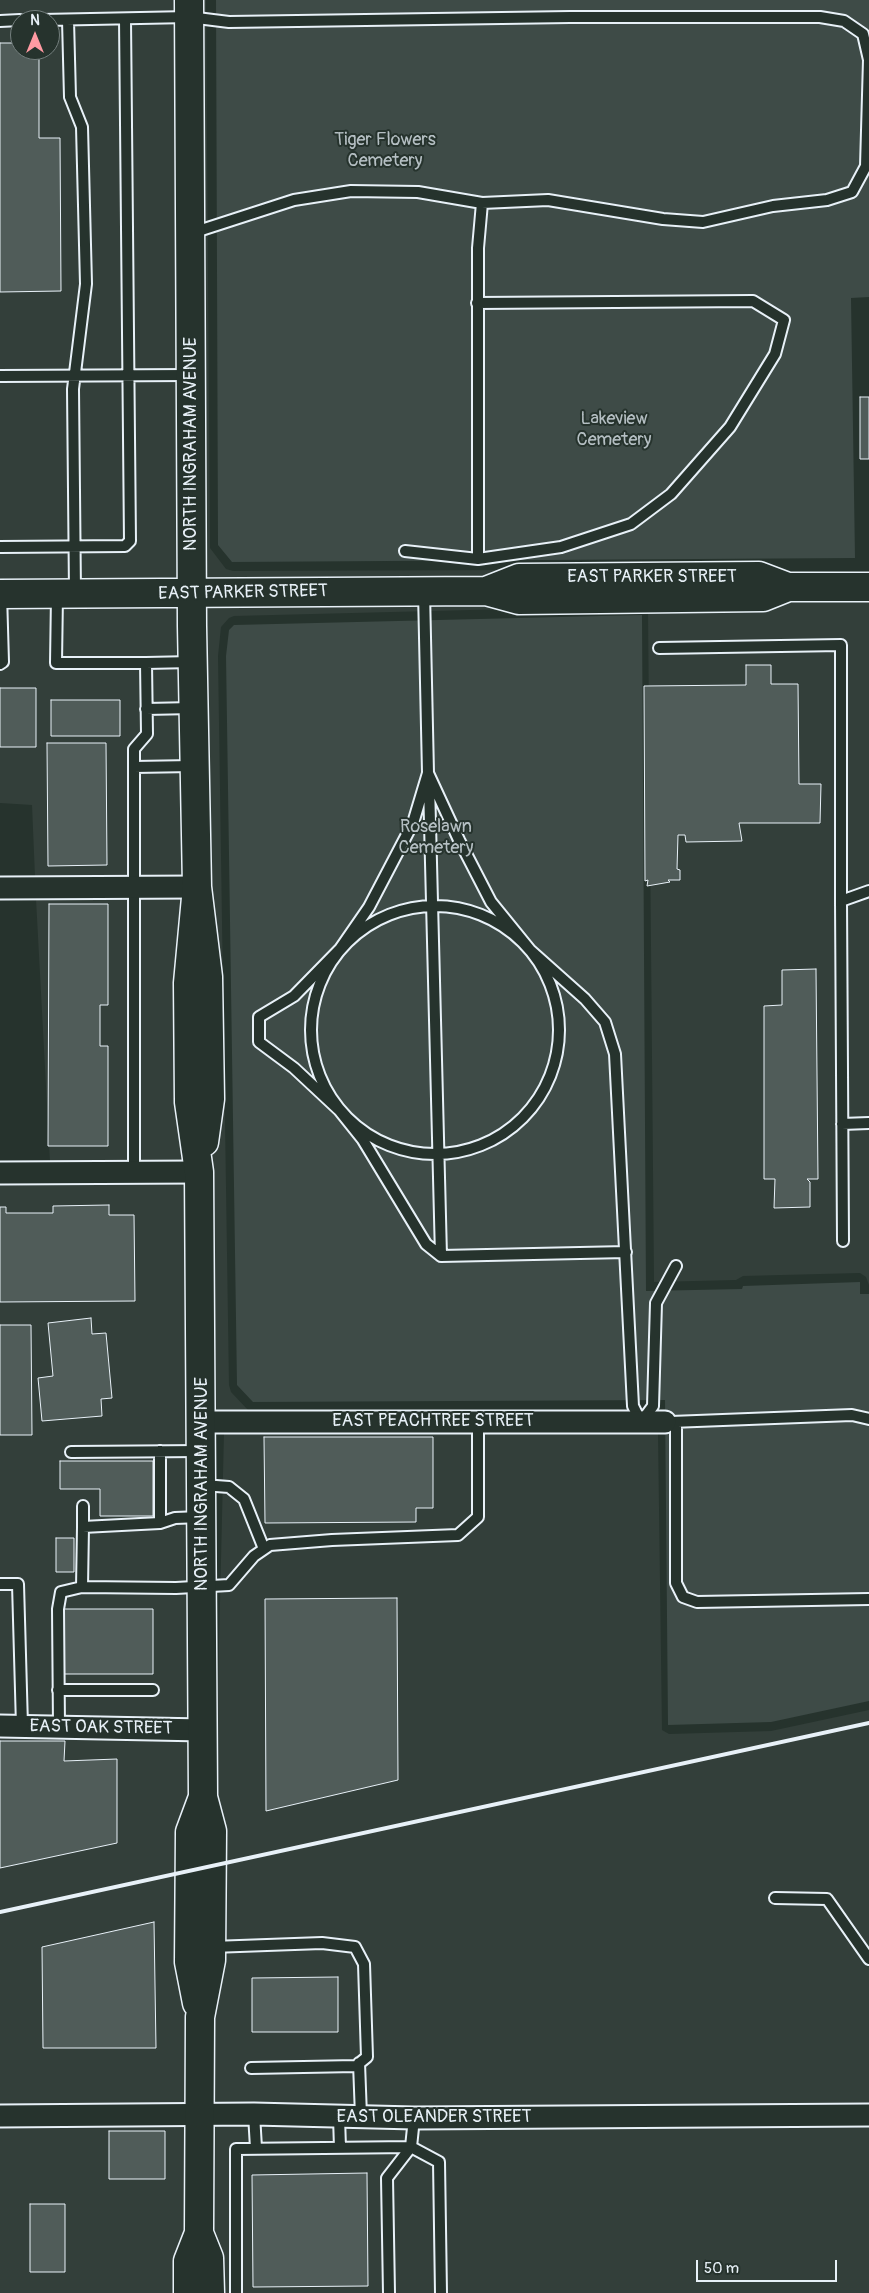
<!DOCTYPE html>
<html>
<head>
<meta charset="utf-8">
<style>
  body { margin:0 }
  #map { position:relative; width:869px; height:2293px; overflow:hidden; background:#26332d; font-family:Pangolin,sans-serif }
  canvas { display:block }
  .north { position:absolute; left:10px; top:10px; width:50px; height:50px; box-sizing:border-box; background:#26332d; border:1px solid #747f7e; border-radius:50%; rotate:0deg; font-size:14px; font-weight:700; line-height:20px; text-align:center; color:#e8f1f8 }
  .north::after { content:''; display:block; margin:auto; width:18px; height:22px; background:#ff9aa2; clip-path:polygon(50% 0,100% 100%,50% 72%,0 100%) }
  .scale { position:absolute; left:696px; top:2260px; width:141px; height:22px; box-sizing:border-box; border:2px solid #e8f1f8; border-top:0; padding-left:6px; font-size:15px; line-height:18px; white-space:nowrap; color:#e8f1f8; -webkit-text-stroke:4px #26332d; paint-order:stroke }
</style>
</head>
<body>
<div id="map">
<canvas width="869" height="2293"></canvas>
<div class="north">N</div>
<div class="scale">50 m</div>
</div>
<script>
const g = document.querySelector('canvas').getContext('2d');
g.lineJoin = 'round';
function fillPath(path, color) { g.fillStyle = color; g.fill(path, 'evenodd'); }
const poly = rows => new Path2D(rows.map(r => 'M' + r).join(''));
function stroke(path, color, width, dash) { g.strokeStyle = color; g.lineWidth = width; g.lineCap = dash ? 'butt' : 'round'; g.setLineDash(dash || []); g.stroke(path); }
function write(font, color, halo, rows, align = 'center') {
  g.font = font + ' Pangolin,sans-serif'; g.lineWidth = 4; g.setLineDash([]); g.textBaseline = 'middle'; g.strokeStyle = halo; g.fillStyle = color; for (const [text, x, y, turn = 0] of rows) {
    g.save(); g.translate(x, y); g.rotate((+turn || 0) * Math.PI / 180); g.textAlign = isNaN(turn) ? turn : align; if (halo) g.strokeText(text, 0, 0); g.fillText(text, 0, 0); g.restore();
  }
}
fillPath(poly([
  [0,0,179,0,182,582,0,583],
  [20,20,50,20,50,50,20,50],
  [199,0,206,0,210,548,226,569,233,571,511,570,486,579,201,582],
  [795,598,869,598,869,1285,866,1277,860,1273,743,1276,736,1280,654,1282,648,610,788,599,794,601],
  [487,602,511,609,234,616,229,618,221,627,218,656,229,1385,231,1392,248,1410,211,1411,209,1172,220,1098,207,887,201,604],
  [182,604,187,876,35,877,32,805,0,803,0,605],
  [187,898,188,1161,50,1162,36,899],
  [0,1183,190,1183,193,1719,0,1715],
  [257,1431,658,1433,662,1730,669,1734,771,1731,869,1710,869,2104,415,2107,208,2104,212,1731,217,1730,224,1432],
  [0,1737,193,1741,189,2104,0,2105],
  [254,2125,414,2129,869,2126,869,2293,220,2293,209,2232,208,2126],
  [189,2126,189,2226,178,2293,0,2293,0,2127]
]), '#333f3a');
fillPath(poly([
  [216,0,869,0,869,297,851,298,855,558,232,562,218,545],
  [642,615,646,1291,742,1289,743,1286,860,1282,860,1294,869,1294,869,1701,771,1722,668,1725,665,1400,253,1402,237,1385,226,656,229,630,234,625]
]), '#3e4b47');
const building = poly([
  [0,43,20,43,20,50,39,50,39,138,60,138,61,291,0,292,0,43],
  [860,397,869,397,869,459,860,459,860,397],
  [746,665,771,665,771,684,798,684,799,784,821,784,820,823,739,823,742,841,686,842,685,835,678,835,677,869,680,870,680,880,668,880,670,882,647,886,648,880,645,881,644,686,746,685,746,665],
  [0,688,36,688,36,747,0,747,0,688],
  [51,700,120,700,120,736,51,736,51,700],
  [47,743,106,743,107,865,48,866,47,743],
  [49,904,108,904,108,1005,100,1005,100,1046,108,1046,108,1146,48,1146,49,904],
  [816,969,818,1179,807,1179,810,1182,810,1207,774,1208,775,1179,764,1179,764,1006,782,1005,782,970,816,969],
  [109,1205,109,1215,134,1215,135,1301,0,1302,0,1207,6,1207,6,1213,53,1213,53,1206,109,1205],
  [91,1318,92,1334,106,1333,112,1398,101,1399,102,1416,42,1421,38,1378,53,1376,48,1323,91,1318],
  [0,1325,31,1325,32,1435,0,1435,0,1325],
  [264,1437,433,1437,433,1508,416,1508,416,1522,265,1523,264,1437],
  [60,1461,153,1461,153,1516,100,1516,100,1489,60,1489,60,1461],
  [56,1538,74,1538,74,1572,56,1572,56,1538],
  [397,1598,398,1780,266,1811,265,1599,397,1598],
  [64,1609,153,1609,153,1674,64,1674,64,1609],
  [0,1741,65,1741,64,1761,117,1759,117,1843,0,1868,0,1741],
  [154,1922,156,2048,43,2048,42,1947,154,1922],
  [338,1977,338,2032,252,2032,252,1978,338,1977],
  [109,2131,165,2131,165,2179,109,2179,109,2131],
  [367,2173,368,2286,253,2287,252,2175,367,2173],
  [30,2204,65,2204,65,2272,30,2272,30,2204]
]);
fillPath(building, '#505c59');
stroke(building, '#e8f1f8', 1);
const lane = poly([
  [42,20,189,17,229,22,570,17,820,17,844,21,863,34,869,60,866,166,852,192,827,200,773,206,703,222,663,219,548,200,482,203,418,192,351,191,294,200,192,233],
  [68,20,70,97,82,127,86,284,73,389,75,593],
  [0,21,20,20],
  [0,376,189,375],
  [0,547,125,546,130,541,125,19],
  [405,551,478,559,561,547,631,524,671,494,730,427,775,354,784,320,753,301,477,303],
  [478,559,478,248,482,203],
  [424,592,428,773,459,840,491,902,530,950,585,999,605,1022,615,1054,633,1406,641,1422,653,1406,656,1303,676,1266],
  [57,595,56,663,146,663,147,734,134,749,134,1172],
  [659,648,841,645,841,901],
  [146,663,192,662],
  [0,664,3,662,1,594],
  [146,709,193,708],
  [134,767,193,766],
  [428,773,413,823,369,907,340,949,294,996,259,1017,259,1042,294,1068,339,1110,363,1140,426,1244,441,1256,626,1252],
  [429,784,441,1256],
  '311 1030a124 124 0 1 1 248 0a124 124 0 1 1-248 0Z',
  [842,1124,869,1123],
  [843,1241,841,901,869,891],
  [671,1422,852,1415,869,1419],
  [676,1422,676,1583,683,1597,697,1602,869,1599],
  [160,1451,160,1523,83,1527,82,1587,176,1588,229,1585,254,1556,270,1545,332,1540,458,1535,478,1517,478,1422],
  [71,1452,201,1451],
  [203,1485,229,1487,244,1499,264,1549],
  [160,1523,175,1518,201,1517],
  [83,1527,83,1506],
  [0,1584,18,1584,22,1726],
  [58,1690,153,1690],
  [59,1726,58,1609,61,1592,82,1587],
  [775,1898,827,1899,869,1959],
  [212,1947,322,1943,355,1947,364,1964,367,2057,356,2066,251,2068],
  [359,2063,361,2116],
  [254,2114,256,2148],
  [339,2117,340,2148],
  [236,2293,236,2149,411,2147,439,2162,441,2293],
  [389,2293,387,2178,411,2147,414,2118]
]);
const street = poly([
  [0,888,197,887],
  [0,1173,199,1172],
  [201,1422,665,1422],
  [0,1726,203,1730],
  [0,2116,254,2114,414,2118,869,2115]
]);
const secondary = poly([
  [189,0,192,626,197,887,208,977,210,1099,204,1142],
  [486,591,519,578,759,576,788,587,869,587],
  [0,594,486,591,519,600,763,597,788,587],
  [197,2003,189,1962,190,1832,203,1797],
  [199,2233,209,2258,210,2293],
  [188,2293,188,2261,199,2233,200,2017,211,1960,212,1831,203,1797,199,1172,189,1102,188,983,197,887]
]);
stroke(lane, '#e8f1f8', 14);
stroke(street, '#e8f1f8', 25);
stroke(secondary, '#e8f1f8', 31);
stroke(lane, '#26332d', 10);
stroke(street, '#26332d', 21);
stroke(secondary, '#26332d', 28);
stroke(poly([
  [0,1912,869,1723]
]), '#e8f1f8', 4);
write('18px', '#b5bfc3', '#26332d', [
  ["Tiger Flowers",385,140],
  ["Cemetery",385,161],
  ["Lakeview",614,419],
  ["Cemetery",614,440],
  ["Roselawn",436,827],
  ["Cemetery",436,848]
]);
write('18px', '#e8f1f8', '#26332d', [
  ["NORTH INGRAHAM AVENUE",191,444,-90],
  ["EAST PARKER STREET",652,577],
  ["EAST PARKER STREET",243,593,-1],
  ["EAST PEACHTREE STREET",433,1421],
  ["NORTH INGRAHAM AVENUE",202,1484,-90],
  ["EAST OAK STREET",101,1728,1],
  ["EAST OLEANDER STREET",434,2117]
]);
</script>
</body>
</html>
